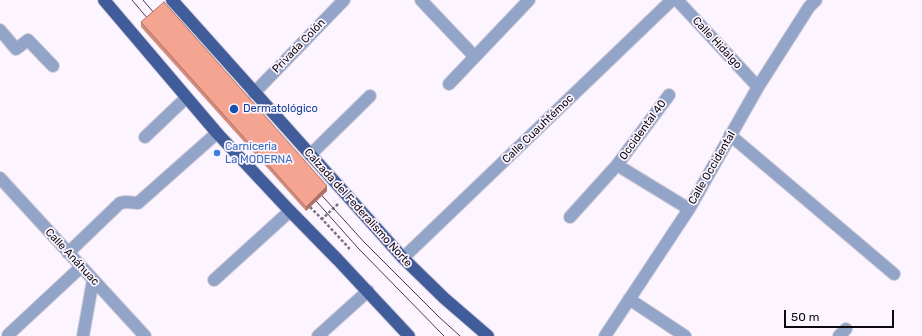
<!DOCTYPE html>
<html>
<head>
<meta charset="utf-8">
<style>
  body { margin:0 }
  #map { position:relative; width:922px; height:336px; overflow:hidden; background:#fcf5ff; font-family:Rubik,sans-serif }
  canvas { display:block }
  .scale { position:absolute; left:784px; top:310px; width:110px; height:18px; box-sizing:border-box; border:2px solid #0e0911; border-top:0; padding-left:5px; font-size:12px; line-height:14px; white-space:nowrap; color:#0e0911; -webkit-text-stroke:3px #fcf5ff; paint-order:stroke }
</style>
</head>
<body>
<div id="map">
<canvas width="922" height="336"></canvas>
<div class="scale">50 m</div>
</div>
<script>
const g = document.querySelector('canvas').getContext('2d');
g.lineJoin = 'round';
const poly = rows => new Path2D(rows.map(r => 'M' + r).join(''));
function stroke(path, color, width, dash) { g.strokeStyle = color; g.lineWidth = width; g.lineCap = dash ? 'butt' : 'round'; g.setLineDash(dash || []); g.stroke(path); }
function fillPath(path, color) { g.fillStyle = color; g.fill(path, 'evenodd'); }
function write(font, color, halo, rows, align = 'center') {
  g.font = font + ' Rubik,sans-serif'; g.lineWidth = 3.5; g.setLineDash([]); g.textBaseline = 'middle'; g.strokeStyle = halo; g.fillStyle = color; for (const [text, x, y, turn = 0] of rows) {
    g.save(); g.translate(x, y); g.rotate((+turn || 0) * Math.PI / 180); g.textAlign = isNaN(turn) ? turn : align; if (halo) g.strokeText(text, 0, 0); g.fillText(text, 0, 0); g.restore();
  }
}
const minor = poly([
  [421,0,475,57],
  [677,0,758,87],
  [0,30,16,49,28,40,53,66],
  [449,84,529,0],
  [254,93,344,0],
  [730,135,894,274],
  [145,137,186,98],
  [310,155,370,96],
  [617,165,689,209],
  [0,178,145,336],
  [570,217,617,165,669,95],
  [68,253,120,203,126,202,138,203,217,133],
  [403,258,672,0],
  [214,280,290,211],
  [629,299,685,336],
  [8,335,81,267],
  [83,336,93,280],
  [318,336,368,291],
  [605,336,689,209,758,87,809,7,816,0],
  [839,336,846,329]
]);
const major = poly([
  [104,0,217,133,290,211,338,260,409,336],
  [172,0,403,258,444,298,488,336]
]);
stroke(minor, '#d6cfd9', 14);
stroke(major, '#d6cfd9', 14);
stroke(poly([
  [338,204,322,219,349,248,347,250],
  [310,207,322,219]
]), '#7a747d', 2.5, [3, 2]);
stroke(minor, '#92a4c8', 12);
stroke(major, '#415c9b', 12);
stroke(poly([
  [132,0,154,26],
  [143,0,160,20],
  [315,188,364,242,439,317,460,336],
  [309,193,358,248,444,336]
]), '#453f48', 1);
fillPath(poly([
  [141,22,327,191,306,211,141,27]
]), '#d38d7d');
fillPath(poly([
  [327,186,327,191,306,211,306,207]
]), '#ac7366');
const building = poly([
  [164,2,327,186,306,207,141,22,164,2]
]);
fillPath(building, '#f5a491');
stroke(building, '#ac7366', 1);
for (const [x, y, r, color] of [
  [234,109,5,"#1a4fb4"],
  [217,153,4,"#3f7fe0"]
]) { const dot = new Path2D(); dot.arc(x, y, r, 0, 2 * Math.PI); g.fillStyle = color; g.fill(dot); stroke(dot, '#fcf5ff', 1.5); }
write('11px', '#0e0911', '#fcf5ff', [
  ["Calle Hidalgo",717,43,47],
  ["Privada Colón",299,46,-46],
  ["Calle Cuauhtémoc",538,129,-44],
  ["Occidental 40",643,130,-54],
  ["Calle Occidental",712,168,-60],
  ["Calzada del Federalismo Norte",358,208,48],
  ["Calle Anáhuac",72,257,47]
]);
write('11px', '#164399', '#fcf5ff', [
  ["Dermatológico",243,109]
], 'left');
write('11px', '#366cbe', '#fcf5ff', [
  ["Carniceria",225,147],
  ["La MODERNA",225,160]
], 'left');
</script>
</body>
</html>
